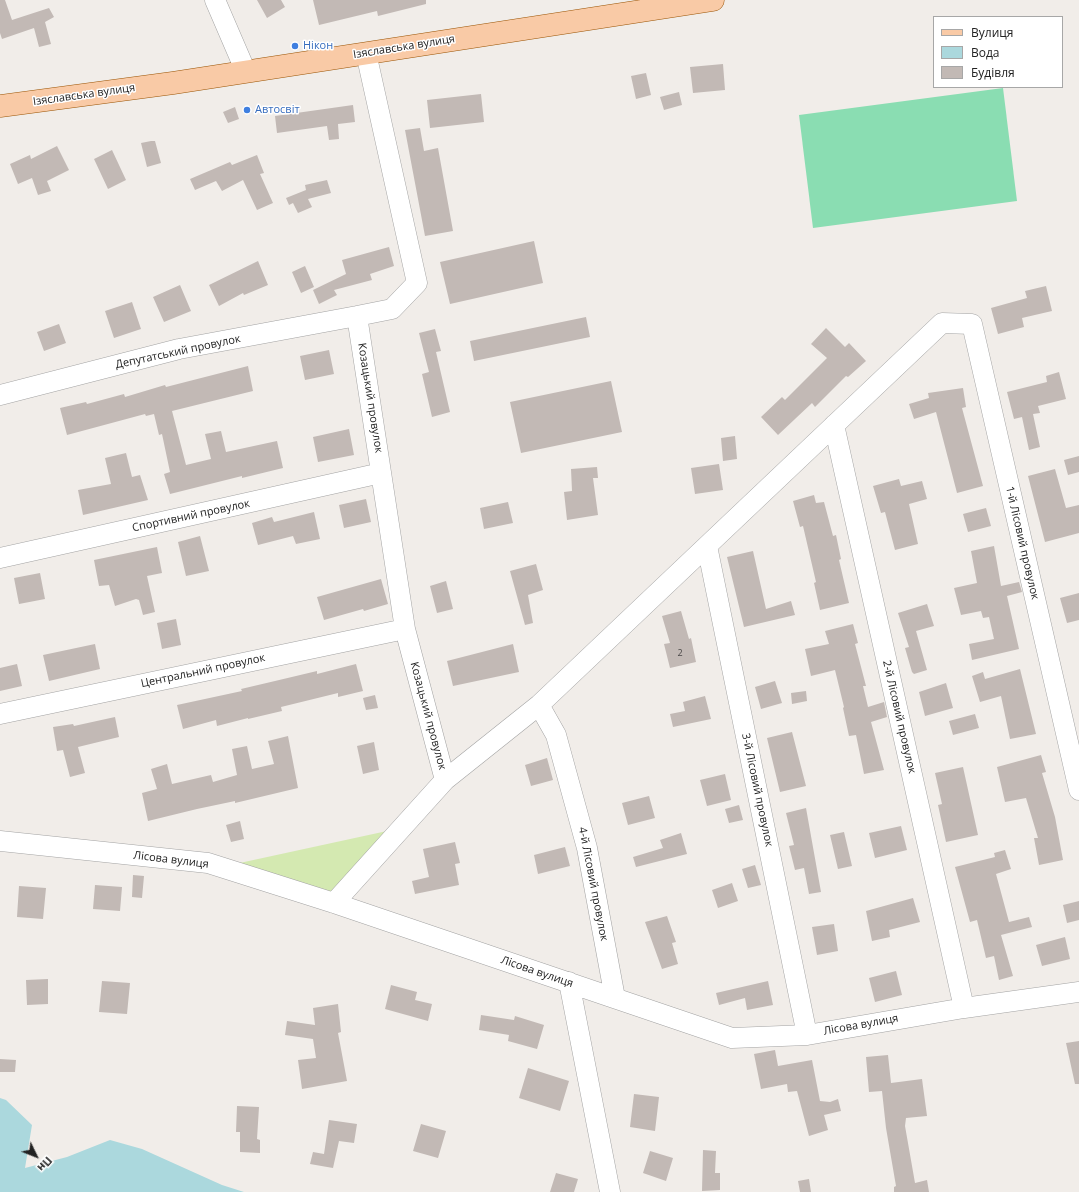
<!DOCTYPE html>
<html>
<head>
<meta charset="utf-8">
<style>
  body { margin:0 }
  #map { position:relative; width:1079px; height:1192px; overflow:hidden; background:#f1ede9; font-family:"Open Sans",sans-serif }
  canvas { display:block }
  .legend { position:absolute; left:933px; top:16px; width:130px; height:72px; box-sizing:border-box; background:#fff; border:1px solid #a7a7a7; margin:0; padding:5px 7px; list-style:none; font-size:12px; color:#222 }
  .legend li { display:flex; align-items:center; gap:8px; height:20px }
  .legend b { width:20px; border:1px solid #a7a7a7 }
  .north { position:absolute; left:16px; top:1136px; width:40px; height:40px; -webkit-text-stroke:3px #fff; paint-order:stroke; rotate:133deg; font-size:11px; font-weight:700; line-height:16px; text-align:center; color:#222 }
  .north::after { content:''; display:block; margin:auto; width:14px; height:18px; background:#222; clip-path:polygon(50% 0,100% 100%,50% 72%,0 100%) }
</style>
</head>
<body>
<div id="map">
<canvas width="1079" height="1192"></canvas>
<ul class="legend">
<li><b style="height:5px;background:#f9caa6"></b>Вулиця</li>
<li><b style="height:11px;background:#abd8dd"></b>Вода</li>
<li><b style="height:11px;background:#c2b9b5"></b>Будівля</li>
</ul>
<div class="north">Пн</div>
</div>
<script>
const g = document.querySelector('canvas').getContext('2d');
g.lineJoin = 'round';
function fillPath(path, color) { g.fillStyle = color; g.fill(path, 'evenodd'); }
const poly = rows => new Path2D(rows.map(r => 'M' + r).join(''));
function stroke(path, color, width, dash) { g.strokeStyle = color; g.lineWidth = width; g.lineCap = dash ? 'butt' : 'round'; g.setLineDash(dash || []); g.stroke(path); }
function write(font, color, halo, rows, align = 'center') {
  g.font = font + ' "Open Sans",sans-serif'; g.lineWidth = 3; g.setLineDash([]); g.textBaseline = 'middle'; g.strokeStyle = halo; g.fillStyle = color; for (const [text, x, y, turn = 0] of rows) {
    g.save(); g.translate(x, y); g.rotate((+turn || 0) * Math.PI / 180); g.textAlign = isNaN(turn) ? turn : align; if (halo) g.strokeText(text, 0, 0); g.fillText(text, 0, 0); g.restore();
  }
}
fillPath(poly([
  [387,831,331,894,235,864]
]), '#d4e9b1');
fillPath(poly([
  [1003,88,1017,201,813,228,799,115]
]), '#8addb2');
fillPath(poly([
  [0,1098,6,1100,32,1125,25,1168,67,1157,110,1140,142,1149,222,1185,244,1192,0,1192]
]), '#abd8dd');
fillPath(poly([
  [0,0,5,0,12,20,49,8,54,17,45,22,51,44,39,47,34,28,2,39,0,33],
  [257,0,281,0,285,7,267,18],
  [313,0,426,0,426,4,378,16,377,11,319,25],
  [723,64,725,90,693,93,690,67],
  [646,73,651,95,636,99,631,76],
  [679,92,682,105,664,110,660,97],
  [481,94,484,122,430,128,427,100],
  [353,105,355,122,338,124,339,139,329,140,327,126,277,133,275,116],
  [235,107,239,119,228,123,223,112],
  [420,128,424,151,438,148,453,231,425,236,405,130],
  [151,141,155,141,161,163,147,167,141,143],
  [57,146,69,170,47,181,51,191,38,195,32,178,18,184,10,164,30,155,31,159],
  [112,150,126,180,108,189,94,159],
  [257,155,264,173,260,174,273,203,257,210,243,180,222,191,216,181,195,190,190,179,230,162,232,165],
  [327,180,331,193,308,199,312,207,298,213,293,203,289,205,286,198,306,190,305,185],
  [534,241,543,283,450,304,440,262],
  [389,247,394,266,370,274,372,280,334,290,337,295,319,304,313,290,346,274,342,260],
  [258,261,268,285,244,295,243,293,219,306,209,285],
  [305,266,314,287,301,293,292,272],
  [180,285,191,311,164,322,153,297],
  [1046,286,1052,311,1022,318,1024,327,998,334,991,308,1027,298,1025,291],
  [132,302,141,329,114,338,105,311],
  [586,317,590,337,474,361,470,341],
  [59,324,66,343,44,351,37,332],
  [826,328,845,347,849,343,866,361,848,377,846,376,815,407,812,403,778,435,761,417,782,397,785,400,827,358,811,344],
  [435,329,441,351,436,352,450,412,432,417,422,374,429,372,419,333],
  [329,350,334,374,305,380,300,356],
  [248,366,253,391,172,411,186,465,211,459,205,434,221,431,226,452,277,441,283,468,242,478,242,476,170,494,164,474,170,472,162,434,159,435,154,414,146,416,145,414,67,435,60,408,86,402,87,404,124,394,125,397,165,385,166,387],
  [1059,372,1066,399,1038,406,1040,413,1033,414,1040,447,1029,450,1022,417,1014,419,1007,392,1047,382,1046,376],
  [611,381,622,432,521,453,510,402],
  [963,388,966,407,962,408,983,486,957,493,936,412,914,419,909,404,929,398,928,393],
  [349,429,354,455,318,462,313,437],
  [735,436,737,459,723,461,721,438],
  [126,453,132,477,140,475,148,500,83,515,78,490,111,484,105,458],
  [1079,456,1079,472,1068,475,1064,460],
  [719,464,723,490,695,494,691,468],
  [597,467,598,478,593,478,598,515,567,520,564,492,572,491,571,469],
  [1055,469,1066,508,1079,505,1079,533,1045,542,1028,476],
  [899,479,901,486,922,481,927,499,909,504,918,544,895,550,885,512,881,513,873,486],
  [814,495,816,503,824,502,833,536,836,535,841,559,839,560,849,603,820,610,814,583,816,582,803,526,800,527,793,501],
  [366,499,371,522,344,528,339,505],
  [508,502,513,523,484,529,480,508],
  [986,508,991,526,968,532,963,514],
  [314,512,320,539,296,544,293,536,258,545,252,523,272,517,274,522],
  [200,536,209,571,186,576,178,542],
  [994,546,1001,586,1019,582,1022,592,1007,596,1019,649,972,660,969,644,994,639,989,617,983,618,981,611,961,615,954,588,977,583,971,551],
  [157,547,162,573,147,576,155,612,143,615,139,600,136,599,115,606,109,585,99,586,94,560],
  [753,551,766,609,791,601,795,615,744,627,727,557],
  [536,564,543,590,528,595,533,623,525,625,510,571],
  [40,573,45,599,19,604,14,578],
  [381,579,388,604,364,611,363,609,324,620,317,597],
  [446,581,453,609,437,613,430,586],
  [1079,593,1079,620,1067,623,1060,598],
  [927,604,934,626,916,631,927,670,914,674,912,672,905,648,909,647,898,613],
  [681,611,689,639,691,638,696,662,670,668,664,644,670,643,662,616],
  [176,619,181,645,162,649,157,623],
  [853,624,858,643,855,644,866,686,863,686,868,707,884,702,887,717,871,722,884,770,864,774,856,735,849,736,843,708,844,707,835,670,811,676,805,649,829,644,825,631],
  [95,644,100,669,49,681,43,655],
  [513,644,519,672,453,686,447,661],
  [17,664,22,686,0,691,0,668],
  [356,664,363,691,338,697,338,693,281,707,282,711,248,719,248,718,217,726,216,720,183,729,177,705,242,691,241,689,275,681,317,671,317,674],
  [1020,669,1036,734,1010,739,1001,696,980,702,972,676,983,672,985,679],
  [775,681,782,703,761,709,755,687],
  [946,683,953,708,925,716,919,692],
  [806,691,807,701,792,704,791,693],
  [375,695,378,708,366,710,363,698],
  [705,696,711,719,673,727,670,714,685,711,683,702],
  [975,714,979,728,953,735,949,721],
  [115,717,119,737,78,747,85,773,70,777,63,750,57,751,53,727,73,724,74,726],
  [792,732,806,786,780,792,767,738],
  [288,736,298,788,235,803,235,801,197,809,148,821,142,793,157,789,151,769,167,764,172,784,211,775,213,782,237,775,232,749,247,746,252,769,274,764,268,741],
  [374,742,379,770,363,774,357,746],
  [1041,755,1046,772,1042,773,1055,817,1063,860,1039,865,1034,838,1038,838,1026,798,1005,802,997,767],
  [547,758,553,780,531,786,525,765],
  [963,767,978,835,946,842,938,805,942,804,935,773],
  [725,774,731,800,707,806,700,780],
  [649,796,655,818,628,825,622,803],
  [739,805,743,820,729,823,725,809],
  [806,808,821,892,809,894,804,868,795,870,789,846,794,845,786,813],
  [240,821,244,839,231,842,226,825],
  [901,826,907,850,875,858,869,833],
  [844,832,852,866,838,869,830,835],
  [681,833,687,854,636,867,633,857,663,848,660,840],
  [455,842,460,863,455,864,459,885,415,894,412,881,429,877,423,849],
  [565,847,570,866,538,874,534,855],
  [1005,850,1011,869,996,874,1009,922,1029,917,1032,927,1001,935,1013,976,999,980,994,956,986,958,977,920,970,922,955,867,995,857,994,853],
  [755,865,761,885,748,888,742,869],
  [133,875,144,876,142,898,132,897],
  [732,883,738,901,718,908,712,890],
  [95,885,122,887,120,911,93,909],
  [19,886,46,888,43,919,17,917],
  [913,898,920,922,889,930,890,937,872,941,866,911],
  [1079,901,1079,920,1067,923,1063,905],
  [667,916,676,942,672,943,678,964,662,969,645,922],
  [834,924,838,951,817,955,812,927],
  [1065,937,1070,959,1042,966,1036,945],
  [896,971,902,995,875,1002,869,978],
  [48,979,48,1004,27,1005,26,980],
  [102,981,130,983,127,1014,99,1012],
  [768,981,773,1005,747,1010,745,998,719,1005,716,993],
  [391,985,417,992,415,1000,432,1004,428,1021,385,1009],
  [338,1004,341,1032,338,1033,347,1081,302,1089,298,1060,316,1058,313,1039,285,1035,287,1021,315,1025,313,1008],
  [481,1015,514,1020,515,1016,544,1025,537,1049,508,1041,509,1035,479,1030],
  [1079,1041,1079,1084,1075,1084,1066,1043],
  [775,1050,778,1066,812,1060,820,1101,830,1102,838,1099,841,1111,824,1115,828,1130,809,1136,797,1091,788,1092,787,1084,761,1089,754,1054],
  [888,1055,891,1083,922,1079,927,1116,906,1118,905,1126,915,1183,927,1180,929,1192,894,1192,894,1187,896,1186,886,1128,882,1091,869,1092,866,1057],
  [0,1059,16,1060,15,1072,0,1072],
  [528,1068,569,1081,560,1111,519,1098],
  [634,1094,659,1097,655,1131,630,1127],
  [237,1106,259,1107,257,1139,260,1140,260,1153,240,1152,240,1132,236,1132],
  [329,1120,357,1124,354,1143,339,1141,333,1168,310,1164,313,1152,324,1154],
  [421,1124,446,1131,438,1158,413,1151],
  [703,1150,716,1151,715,1173,720,1173,720,1190,702,1191],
  [650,1151,673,1158,666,1181,643,1173],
  [556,1173,578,1179,574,1192,550,1192],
  [809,1179,811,1192,800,1192,798,1181]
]), '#c2b9b5');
const minor = poly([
  [215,0,246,72],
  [366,53,417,283,392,309,357,316,405,629,445,780],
  [0,395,179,349,357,316],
  [834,425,964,1008],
  [707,546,807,1035],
  [0,558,381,473],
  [539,705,556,735,587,848,615,998],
  [0,714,405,629],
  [0,841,208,863,334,903,732,1038,807,1035,964,1008,1079,992],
  [334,903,445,780,539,705,942,323,972,324,1079,790],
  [569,982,610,1192]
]);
const major = poly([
  [0,106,173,83,713,0]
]);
stroke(minor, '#a3a3a3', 21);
stroke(major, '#9a5405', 23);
stroke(minor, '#fff', 20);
stroke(major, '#f9caa6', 22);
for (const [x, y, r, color] of [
  [295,46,4,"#3f7fe0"],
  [247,110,4,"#3f7fe0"]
]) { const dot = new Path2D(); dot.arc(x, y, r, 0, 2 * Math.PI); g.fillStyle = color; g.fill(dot); stroke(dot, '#fff', 1.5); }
write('9px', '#4a4847', null, [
  ["2",680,653]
]);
write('11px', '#366cbe', '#fff', [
  ["Нікон",303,46],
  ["Автосвіт",255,110]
], 'left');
write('11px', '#222', '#fff', [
  ["Ізяславська вулиця",404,47,-9],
  ["Ізяславська вулиця",84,95,-8],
  ["Депутатський провулок",178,352,-12],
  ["Козацький провулок",370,398,81],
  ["Спортивний провулок",191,516,-12],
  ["1-й Лісовий провулок",1022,543,77],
  ["Центральний провулок",203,671,-12],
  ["Козацький провулок",428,716,75],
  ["2-й Лісовий провулок",899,717,77],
  ["3-й Лісовий провулок",757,790,78],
  ["Лісова вулиця",171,860,7],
  ["4-й Лісовий провулок",593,884,79],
  ["Лісова вулиця",537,972,19],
  ["Лісова вулиця",861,1025,-10]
]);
</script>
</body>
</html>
